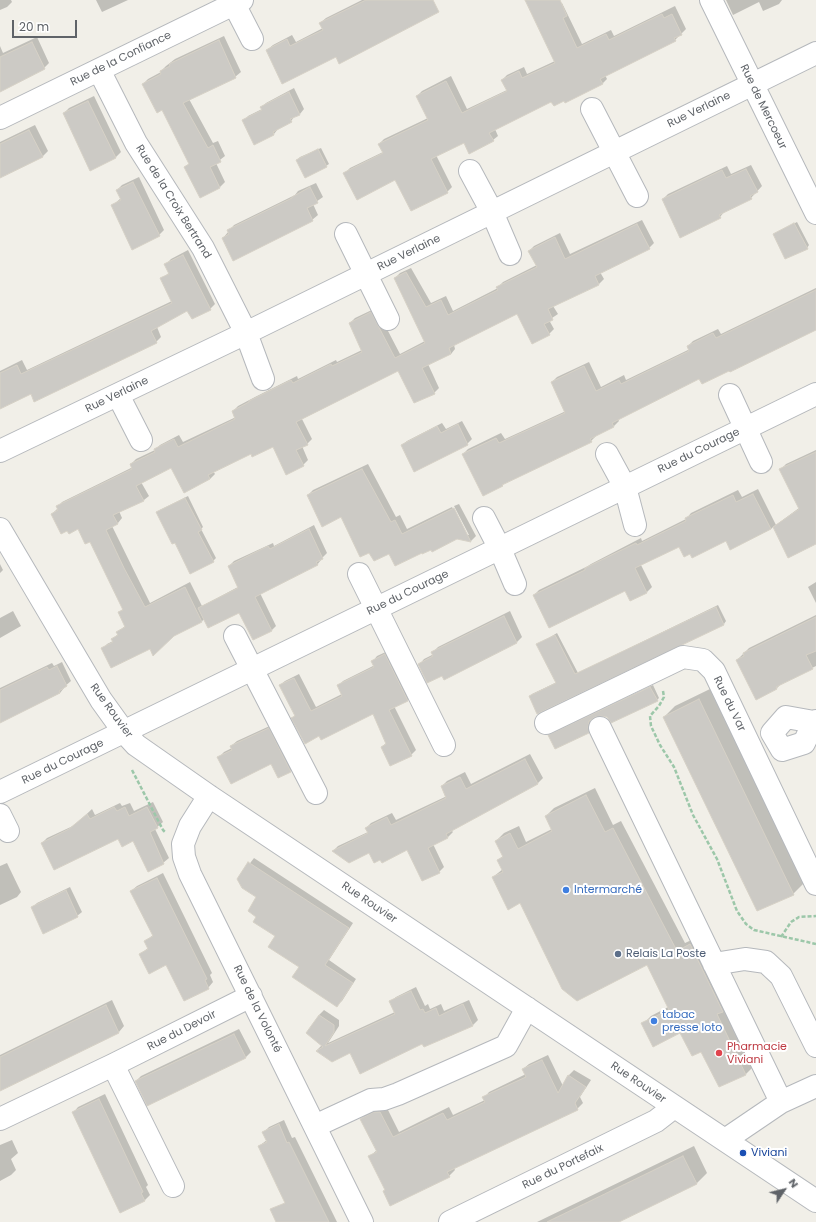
<!DOCTYPE html>
<html>
<head>
<meta charset="utf-8">
<style>
  body { margin:0 }
  #map { position:relative; width:816px; height:1222px; overflow:hidden; background:#f1efe8; font-family:Poppins,sans-serif }
  canvas { display:block }
  .north { position:absolute; left:764px; top:1170px; width:40px; height:40px; -webkit-text-stroke:3px #fff; paint-order:stroke; rotate:55deg; font-size:11px; font-weight:700; line-height:16px; text-align:center; color:#5f6368 }
  .north::after { content:''; display:block; margin:auto; width:14px; height:18px; background:#5f6368; clip-path:polygon(50% 0,100% 100%,50% 72%,0 100%) }
  .scale { position:absolute; left:12px; top:20px; width:65px; height:18px; box-sizing:border-box; border:2px solid #5f6368; border-top:0; padding-left:5px; font-size:12px; line-height:14px; white-space:nowrap; color:#5f6368; -webkit-text-stroke:3px #fff; paint-order:stroke }
</style>
</head>
<body>
<div id="map">
<canvas width="816" height="1222"></canvas>
<div class="north">N</div>
<div class="scale">20 m</div>
</div>
<script>
const g = document.querySelector('canvas').getContext('2d');
g.lineJoin = 'round';
function fillPath(path, color) { g.fillStyle = color; g.fill(path, 'evenodd'); }
const poly = rows => new Path2D(rows.map(r => 'M' + r).join(''));
function stroke(path, color, width, dash) { g.strokeStyle = color; g.lineWidth = width; g.lineCap = dash ? 'butt' : 'round'; g.setLineDash(dash || []); g.stroke(path); }
function write(font, color, halo, rows, align = 'center') {
  g.font = font + ' Poppins,sans-serif'; g.lineWidth = 4; g.setLineDash([]); g.textBaseline = 'middle'; g.strokeStyle = halo; g.fillStyle = color; for (const [text, x, y, turn = 0] of rows) {
    g.save(); g.translate(x, y); g.rotate((+turn || 0) * Math.PI / 180); g.textAlign = isNaN(turn) ? turn : align; if (halo) g.strokeText(text, 0, 0); g.fillText(text, 0, 0); g.restore();
  }
}
fillPath(poly([
  [0,0,11,0,12,2,7,7,0,10],
  [96,0,128,0,102,12],
  [362,0,419,0,403,29,400,32,340,63,336,56,267,50,273,45,292,35,296,42,323,28,320,23,326,18],
  [726,0,782,0,779,4,763,11,759,2,733,15],
  [562,3,582,44,611,30,614,36,675,6,686,29,675,40,605,75,607,79,602,84,564,99,552,101,495,129,498,136,493,140,465,142,436,155,452,187,447,192,396,179,345,173,350,168,383,152,379,144,384,139,428,118,417,96,422,91,451,76,467,109,507,90,502,80,507,75,524,67,527,74,555,61,540,14],
  [224,36,241,72,235,77,189,99,213,143,218,141,225,156,216,163,225,182,220,187,201,196,185,167,190,163,163,109,143,84,148,79,161,72,161,71,166,66,175,59],
  [37,37,49,63,44,68,0,91,0,46,3,53],
  [294,88,304,109,300,114,295,116,291,121,278,128,278,129,274,134,244,121,248,116,262,109,262,107,266,103],
  [94,96,121,152,115,158,64,113,69,108],
  [35,125,48,151,42,157,0,177,0,142],
  [321,148,329,164,326,166,297,160,300,157],
  [751,165,762,186,751,198,725,211,720,217,663,199,668,194,727,166,731,174],
  [139,177,164,230,159,235,112,206,121,198,117,190,122,185],
  [316,183,323,197,313,204,318,215,312,220,223,238,234,225,295,195,298,191],
  [642,220,654,243,649,248,600,272,604,279,599,284,553,306,558,314,549,320,554,329,549,334,517,312,454,345,455,349,451,354,428,364,439,388,434,393,399,370,302,419,312,439,307,444,302,446,308,460,303,465,273,446,251,452,213,471,215,474,210,479,184,491,171,466,141,482,149,496,144,500,119,511,122,518,118,523,112,526,150,603,190,582,202,606,238,587,229,566,234,561,273,543,274,546,314,525,327,553,321,559,321,560,317,565,260,593,276,626,272,630,253,639,239,611,205,619,202,621,150,648,103,649,107,644,113,641,113,639,118,634,118,632,125,626,119,612,124,608,90,541,78,528,52,514,58,508,58,507,62,502,133,467,131,464,136,459,155,450,160,445,179,435,183,442,236,417,233,411,238,406,255,397,297,376,298,379,336,360,337,362,362,350,350,323,355,318,376,308,400,354,425,341,395,278,400,273,411,268,431,303,446,296,453,311,498,288,498,287,503,282,537,265,529,251,534,246,560,233,570,254],
  [797,222,809,245,807,248,774,234],
  [188,250,215,304,210,309,187,309,157,327,161,337,156,342,31,393,0,408,0,371,22,360,27,370,172,301,161,279,170,272,166,264,171,259],
  [816,288,816,329,729,369,700,377,618,419,619,421,614,426,595,435,596,436,591,441,504,483,502,485,463,454,468,449,501,433,505,439,566,411,552,382,557,377,589,362,601,387,624,375,626,380,690,349,688,346,693,341,718,329,721,334],
  [462,421,472,439,467,444,402,445,407,441,442,423,446,429],
  [816,450,816,543,789,557,774,526,771,529,731,549,726,539,690,553,679,546,641,565,652,587,647,592,625,589,534,595,539,590,588,566,591,564,641,538,642,541,686,519,691,513,738,490,742,497,758,489,776,525,799,508,781,469,786,464],
  [368,464,396,517,400,515,407,529,452,507,467,535,469,535,454,506,459,504,476,536,471,541,457,538,431,549,422,551,389,553,342,516,308,495,313,490],
  [188,496,203,527,201,529,216,558,213,561,160,510],
  [0,564,3,570,0,573],
  [816,582,816,603,808,587],
  [718,605,726,621,724,624,682,644,530,697,532,694,557,682,537,645,557,633,578,673],
  [13,611,21,626,0,638,0,618],
  [510,611,522,637,517,642,444,678,443,675,419,665,424,659,434,654,433,652,438,647],
  [816,615,816,666,782,683,777,688,737,660,749,648],
  [390,650,412,695,408,700,394,706,416,750,411,755,382,747,387,742,373,712,319,735,293,718,295,715,280,685,285,681,299,674,316,707,342,694,338,686,343,681,375,665,373,661,377,656],
  [62,662,71,681,64,687,64,688,60,693,0,722,0,688,52,663,54,666],
  [653,685,659,698,657,700,607,717,601,715,591,718,590,724,591,730,588,732,549,735,552,733],
  [710,689,804,883,793,894,664,717,675,706],
  [274,724,296,766,290,771,272,762,219,757,224,752,232,748,231,746,237,741],
  [530,754,543,778,538,783,451,830,453,832,448,837,433,844,444,867,439,872,408,849,369,852,333,851,338,846,368,832,366,828,371,823,392,813,396,820,447,796,442,786,447,781,465,772,471,784],
  [595,788,613,825,621,821,685,943,698,937,754,1066,746,1074,719,1086,701,1050,681,1032,643,1024,651,1016,668,1007,647,964,520,902,493,877,503,869,498,860,504,855,496,841,504,833,519,826,526,842,552,829,546,816,554,808],
  [153,802,163,822,155,829,169,858,163,863,134,839,119,837,42,843,47,838,75,825,92,809,95,815,120,803,122,806,130,803,134,811],
  [254,858,353,923,329,960,356,979,342,1001,337,1005,300,967,276,936,258,916,257,897,238,879],
  [7,863,21,892,17,897,0,905,0,866],
  [163,873,212,973,210,975,213,982,208,988,167,964,141,954,149,947,146,941,153,935,131,891,137,886],
  [70,887,82,912,77,916,32,908,37,903],
  [416,987,425,1006,428,1004,430,1009,441,1004,444,1011,469,1000,478,1020,473,1025,450,1036,423,1043,350,1051,317,1050,322,1045,319,1015,324,1010,339,1020,339,1026,328,1043,395,1012,390,1002,396,997],
  [112,1000,124,1026,119,1032,0,1090,0,1055],
  [239,1029,251,1052,246,1057,148,1105,136,1081,141,1076],
  [548,1055,563,1086,569,1075,574,1070,591,1080,580,1097,583,1103,577,1109,454,1168,455,1170,449,1176,386,1190,369,1157,377,1150,361,1119,367,1114,381,1107,386,1106,399,1132,449,1107,453,1115,485,1100,484,1098,489,1092,526,1074,523,1069,529,1064],
  [105,1094,148,1185,146,1187,150,1195,145,1200,121,1212,73,1113,78,1107],
  [284,1120,292,1138,295,1137,337,1222,296,1222,259,1146,267,1140,264,1132,269,1127],
  [12,1140,18,1153,11,1159,16,1170,11,1175,0,1181,0,1145],
  [694,1146,707,1173,696,1184,617,1222,537,1222]
]), '#0003');
const building = poly([
  [366,0,433,0,439,12,339,64,336,57,282,84,266,50,287,39,290,46,323,30,319,23,366,0],
  [525,0,560,0,567,16,563,18,577,48,606,34,609,40,662,14,664,18,672,14,682,35,674,38,676,41,600,79,603,84,565,103,564,101,554,106,551,102,489,133,494,141,469,154,464,143,431,159,448,193,411,211,395,180,357,200,343,173,383,153,378,144,428,120,416,96,446,81,462,113,507,91,501,80,519,71,522,78,555,63,525,0],
  [219,40,236,78,183,103,208,148,213,145,221,162,210,167,220,188,200,198,184,167,189,164,162,110,157,113,142,84,161,74,160,71,170,66,169,64,219,40],
  [32,42,45,69,0,92,0,57,32,42],
  [289,92,300,115,290,119,292,122,273,132,274,135,254,145,242,120,262,110,260,107,289,92],
  [88,101,116,158,90,171,63,113,88,101],
  [29,130,43,157,0,178,0,144,29,130],
  [318,149,327,167,305,178,296,160,318,149],
  [746,169,758,192,750,196,752,199,719,215,721,218,680,238,662,199,722,170,726,178,746,169],
  [133,182,160,236,132,250,111,205,121,200,116,190,133,182],
  [310,187,318,203,307,208,313,221,233,261,222,238,229,234,227,230,292,198,292,197,310,187],
  [794,223,808,249,785,259,773,234,794,223],
  [637,224,650,249,595,276,599,285,548,309,553,320,544,324,550,335,532,344,517,314,449,348,451,354,422,368,435,394,414,403,398,371,296,422,308,445,296,450,304,466,286,475,273,447,252,457,251,454,208,475,210,479,184,493,171,468,136,486,144,501,113,515,118,524,106,530,124,568,145,607,185,587,202,622,174,636,153,656,150,649,111,668,101,648,113,642,111,639,118,635,116,632,125,627,118,612,123,610,90,542,85,544,78,529,69,534,67,531,61,534,51,514,58,510,56,506,132,469,130,464,155,452,154,449,174,439,178,447,235,419,232,411,249,402,249,401,291,380,293,383,331,364,332,366,362,352,349,323,371,312,395,358,425,343,394,278,406,272,426,307,441,300,448,315,498,290,496,287,537,267,528,251,555,237,565,259,637,224],
  [183,255,211,310,192,319,187,311,151,331,157,343,34,402,31,394,0,409,0,373,17,365,21,374,172,303,160,278,169,274,164,264,183,255],
  [816,290,816,330,730,372,729,371,702,384,699,379,612,423,614,427,590,439,592,442,502,485,503,486,483,496,462,454,496,438,499,443,565,413,551,382,584,366,596,391,619,380,621,384,689,351,687,346,713,333,716,338,816,290],
  [458,424,468,445,414,472,401,445,437,426,441,433,458,424],
  [816,452,816,544,788,558,773,527,799,509,779,469,816,452],
  [362,469,391,522,395,520,402,534,454,508,471,542,457,539,432,552,431,550,422,554,422,553,395,566,389,554,374,561,369,553,360,557,341,517,322,527,307,495,362,469],
  [753,494,771,529,730,550,726,541,692,558,690,554,684,557,679,547,635,568,647,593,630,601,625,591,549,628,533,595,585,570,585,568,636,543,637,545,686,521,685,518,733,495,736,502,753,494],
  [185,498,202,530,198,532,214,562,190,574,175,543,172,544,156,512,185,498],
  [309,529,323,559,316,562,318,565,255,597,272,631,253,640,239,613,208,628,198,608,238,588,228,566,268,546,270,549,309,529],
  [716,607,724,625,537,714,529,696,556,683,536,644,555,635,575,674,716,607],
  [504,616,517,643,444,680,442,676,427,683,418,664,433,656,431,652,504,616],
  [816,617,816,651,806,655,813,669,776,687,777,689,756,700,736,660,744,656,743,653,816,617],
  [385,654,408,701,389,710,412,756,390,766,381,747,386,744,373,714,321,740,319,736,305,744,291,718,295,716,279,685,294,678,311,711,342,696,337,685,374,667,371,661,385,654],
  [57,666,67,686,59,691,60,693,0,723,0,690,47,667,49,670,57,666],
  [650,687,658,701,611,723,607,717,601,716,595,717,589,721,588,727,589,733,555,749,548,735,650,687],
  [699,699,794,895,757,911,663,717,699,699],
  [269,728,291,772,278,778,271,764,231,784,217,757,232,750,230,746,269,728],
  [525,759,538,784,446,834,448,838,428,848,440,873,422,881,407,850,382,863,380,860,374,863,369,853,349,863,332,851,368,833,365,828,387,817,391,825,446,798,441,786,460,777,466,789,525,759],
  [586,795,605,832,613,828,677,951,690,944,723,1012,717,1014,746,1075,719,1087,701,1052,692,1056,680,1033,653,1047,641,1023,669,1010,647,965,577,1001,562,989,520,903,508,910,492,877,503,872,497,860,503,857,495,841,510,833,518,849,552,831,545,816,586,795],
  [114,807,117,811,125,807,129,816,147,807,158,828,150,832,164,864,148,872,133,841,122,847,118,839,54,870,41,843,69,829,87,814,90,819,114,807],
  [248,862,349,928,325,965,353,983,337,1007,292,977,299,967,268,947,275,936,253,922,256,917,248,911,256,897,242,888,237,879,248,862],
  [157,878,207,979,205,980,209,989,184,1001,166,965,149,974,139,954,148,949,144,941,153,936,130,891,157,878],
  [66,890,78,917,43,934,31,907,66,890],
  [411,991,420,1010,423,1009,425,1013,436,1008,439,1016,463,1004,473,1026,424,1047,422,1044,360,1074,350,1053,332,1062,316,1051,323,1047,306,1033,319,1015,334,1025,334,1032,325,1046,395,1014,389,1001,411,991],
  [106,1005,119,1033,0,1091,0,1057,106,1005],
  [234,1034,246,1058,147,1106,135,1081,234,1034],
  [542,1060,558,1093,568,1075,586,1087,575,1103,578,1110,447,1172,450,1177,390,1206,383,1191,385,1190,368,1156,377,1152,360,1119,374,1112,380,1112,393,1137,443,1113,447,1120,485,1102,482,1097,526,1077,522,1069,542,1060],
  [99,1099,143,1192,141,1193,145,1201,120,1213,72,1112,99,1099],
  [279,1124,287,1143,289,1142,329,1222,276,1222,270,1209,285,1203,258,1146,267,1142,262,1132,279,1124],
  [683,1156,697,1184,619,1222,547,1222,683,1156]
]);
fillPath(building, '#cccac5');
stroke(building, '#d6d1c6', 1);
const minor = poly([
  [711,0,816,213],
  [234,4,252,39],
  [99,70,136,143,203,248,246,333,263,379],
  [592,109,637,196],
  [0,118,242,0],
  [470,171,492,212,510,254],
  [346,234,388,319],
  [118,395,141,440],
  [730,395,761,462],
  [0,451,246,333,816,53],
  [607,454,625,487,635,525],
  [484,518,500,549,515,584],
  [0,529,101,700,124,732,136,745,209,796,816,1201],
  [359,574,444,745],
  [235,636,316,793],
  [814,722,804,743,782,750,772,733,786,717,814,722,816,721],
  [546,723,683,657,703,660,714,671,816,884],
  [600,728,781,1102,725,1140],
  [0,792,816,394],
  [209,796,190,826,183,844,184,857,190,874,362,1222],
  [0,815,8,831],
  [714,964,745,959,766,962,781,976,816,1046],
  [113,1065,173,1186],
  [781,1102,816,1086],
  [0,1119,113,1065,251,996],
  [315,1126,371,1100,384,1099,398,1094,506,1046,527,1008],
  [450,1222,656,1121,674,1107]
]);
stroke(minor, '#b5b8bc', 24);
stroke(poly([
  [663,691,664,697,659,706,650,716,651,726,660,745,674,767,693,815,717,859,737,911,746,924,754,930,816,944],
  [132,770,163,830,165,832],
  [781,937,791,922,799,917,816,916]
]), '#9cc7a9', 2.5, [4, 2]);
stroke(minor, '#fff', 22);
for (const [x, y, r, color] of [
  [566,890,4,"#3f7fe0"],
  [618,954,4,"#5c6f8a"],
  [654,1021,4,"#3f7fe0"],
  [719,1053,4,"#e0444e"],
  [743,1153,4,"#1a4fb4"]
]) { const dot = new Path2D(); dot.arc(x, y, r, 0, 2 * Math.PI); g.fillStyle = color; g.fill(dot); stroke(dot, '#fff', 1.5); }
write('11px', '#5f6368', '#fff', [
  ["Rue de la Confiance",121,59,-26],
  ["Rue de Mercoeur",763,107,64],
  ["Rue Verlaine",699,110,-26],
  ["Rue de la Croix Bertrand",173,202,58],
  ["Rue Verlaine",409,253,-26],
  ["Rue Verlaine",117,395,-26],
  ["Rue du Courage",699,451,-26],
  ["Rue du Courage",408,593,-26],
  ["Rue du Var",729,704,64],
  ["Rue Rouvier",111,711,54],
  ["Rue du Courage",63,762,-26],
  ["Rue Rouvier",369,903,34],
  ["Rue de la Volonté",257,1009,64],
  ["Rue du Devoir",182,1031,-27],
  ["Rue Rouvier",638,1083,34],
  ["Rue du Portefaix",563,1167,-26]
]);
write('11px', '#366cbe', '#fff', [
  ["Intermarché",574,890],
  ["tabac",662,1015],
  ["presse loto",662,1028]
], 'left');
write('11px', '#4e5e75', '#fff', [
  ["Relais La Poste",626,954]
], 'left');
write('11px', '#be3a42', '#fff', [
  ["Pharmacie",727,1047],
  ["Viviani",727,1060]
], 'left');
write('11px', '#164399', '#fff', [
  ["Viviani",751,1153]
], 'left');
</script>
</body>
</html>
